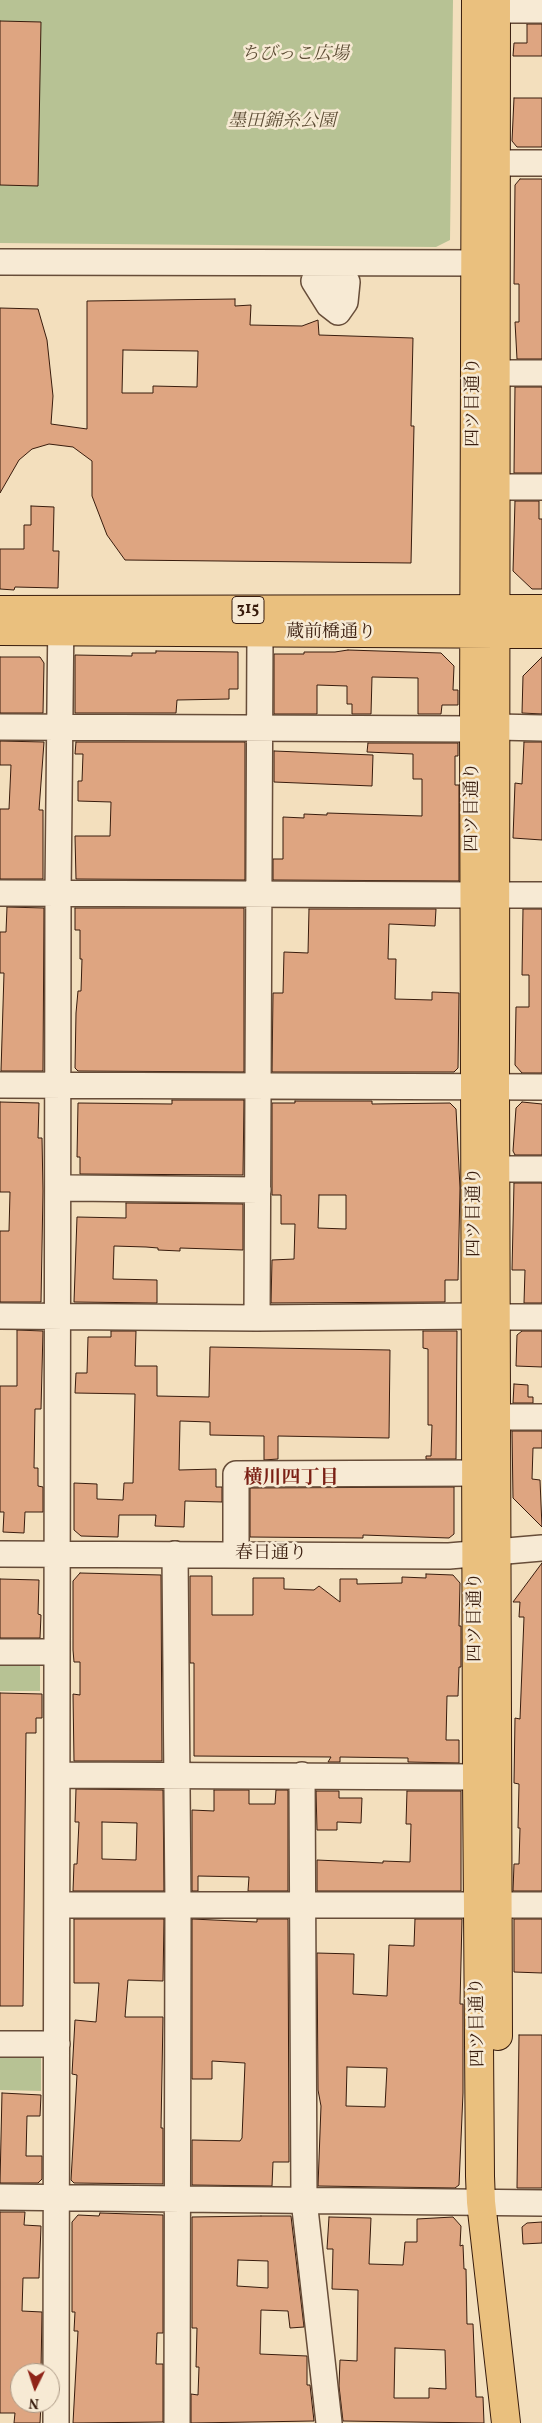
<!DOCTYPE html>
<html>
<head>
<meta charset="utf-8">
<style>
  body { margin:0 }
  #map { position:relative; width:542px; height:2423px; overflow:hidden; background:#f3dfbd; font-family:Vollkorn,serif }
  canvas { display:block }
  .north { position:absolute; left:10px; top:2363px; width:50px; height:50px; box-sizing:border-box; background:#f7ead4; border:1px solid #ab9884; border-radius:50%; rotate:184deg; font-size:14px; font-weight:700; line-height:20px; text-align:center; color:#381c0d }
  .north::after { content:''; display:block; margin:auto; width:18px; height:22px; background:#8f2418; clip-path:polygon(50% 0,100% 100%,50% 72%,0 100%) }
</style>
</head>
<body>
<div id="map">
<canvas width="542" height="2423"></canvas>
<div class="north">N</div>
</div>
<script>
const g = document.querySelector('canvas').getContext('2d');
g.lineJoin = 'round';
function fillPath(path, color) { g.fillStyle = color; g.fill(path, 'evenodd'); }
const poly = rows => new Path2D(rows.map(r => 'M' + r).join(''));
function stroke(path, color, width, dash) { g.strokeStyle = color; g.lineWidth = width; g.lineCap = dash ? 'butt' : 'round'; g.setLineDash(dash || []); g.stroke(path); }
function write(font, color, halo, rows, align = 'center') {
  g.font = font + ' Vollkorn,"Noto Serif JP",serif'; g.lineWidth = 5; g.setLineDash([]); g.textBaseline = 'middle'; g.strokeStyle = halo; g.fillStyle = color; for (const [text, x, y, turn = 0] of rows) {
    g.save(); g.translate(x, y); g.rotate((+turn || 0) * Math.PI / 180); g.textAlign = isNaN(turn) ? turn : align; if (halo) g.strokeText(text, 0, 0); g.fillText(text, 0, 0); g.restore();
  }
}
fillPath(poly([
  [0,0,453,0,450,240,436,247,0,243],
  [0,1664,40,1664,40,1691,0,1691],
  [0,2052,41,2053,41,2091,0,2090]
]), '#b7c294');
const building = poly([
  [0,21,41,22,38,186,0,185,0,21],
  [527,24,542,24,542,56,513,56,514,43,527,43,527,24],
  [514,98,542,98,542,147,517,147,512,141,514,98],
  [520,179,542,179,542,359,517,359,515,322,519,322,519,284,514,284,515,185,520,179],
  [235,299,235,306,251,305,250,325,302,326,318,320,319,335,413,338,411,426,414,426,411,563,125,560,107,535,92,496,92,461,73,447,49,444,32,449,19,460,0,493,0,308,38,309,47,340,53,396,51,424,87,429,87,301,235,299],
  [123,350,198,351,197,387,153,386,153,393,122,393,123,350],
  [515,387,542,387,542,473,514,473,515,387],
  [515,501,539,501,539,519,542,519,542,589,532,589,513,571,515,501],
  [31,506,54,507,53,551,59,551,58,588,15,587,14,590,0,589,0,549,24,549,24,525,31,525,31,506],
  [348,650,441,653,454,666,453,690,458,690,458,705,442,705,441,714,418,714,418,678,372,677,371,714,352,714,352,704,347,704,347,686,317,685,317,714,274,714,274,654,304,654,304,652,335,652,348,650],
  [156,651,238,652,238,689,229,689,229,699,177,700,176,713,75,713,75,655,132,656,132,653,156,653,156,651],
  [0,657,40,657,44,663,43,713,0,713,0,657],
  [542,657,542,714,522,713,523,676,542,657],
  [0,741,44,742,39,810,43,810,43,879,0,879,0,809,9,809,11,765,0,765,0,741],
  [76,742,245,742,245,880,76,879,75,836,110,836,111,802,78,801,78,781,82,781,83,754,75,754,76,742],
  [524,742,542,742,542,840,513,838,515,783,522,784,524,742],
  [368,743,458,743,458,756,455,756,455,785,459,785,459,881,273,880,273,859,283,859,283,817,304,818,304,814,327,815,327,813,422,816,422,779,413,779,413,754,367,752,368,743],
  [274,751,373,755,372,786,274,782,274,751],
  [7,907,44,908,43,1071,1,1071,4,973,0,973,0,932,6,932,7,907],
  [75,908,244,908,244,1072,78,1071,75,1068,76,1013,78,991,81,991,82,959,80,959,80,930,75,930,75,908],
  [309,909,436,909,435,926,389,924,388,959,396,959,395,999,432,1000,432,992,459,993,458,1068,454,1072,272,1072,273,993,283,993,284,952,308,953,309,909],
  [523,909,542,909,542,1073,522,1073,515,1065,516,1007,529,1007,529,975,522,975,523,909],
  [172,1100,244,1100,243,1175,80,1174,80,1157,77,1157,78,1103,172,1104,172,1100],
  [295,1101,372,1101,372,1104,450,1103,456,1109,460,1188,458,1280,445,1280,445,1302,271,1303,272,1260,294,1259,295,1224,281,1224,281,1195,272,1195,272,1103,295,1103,295,1101],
  [319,1195,346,1195,346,1229,318,1228,319,1195],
  [0,1102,39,1103,38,1138,42,1138,43,1191,41,1302,0,1302,0,1231,9,1231,10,1192,0,1192,0,1102],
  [522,1102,542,1104,542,1155,515,1155,513,1151,516,1108,522,1102],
  [514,1183,542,1183,542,1303,524,1303,525,1270,512,1270,514,1183],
  [126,1203,243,1204,243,1250,180,1248,180,1251,158,1250,158,1248,146,1247,114,1246,113,1279,157,1280,157,1303,74,1302,77,1217,126,1218,126,1203],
  [17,1330,43,1331,41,1409,35,1409,34,1468,38,1468,38,1486,43,1487,43,1512,25,1512,24,1533,3,1532,4,1512,0,1512,0,1386,17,1386,17,1330],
  [111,1331,136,1331,135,1366,157,1366,157,1396,209,1397,210,1347,390,1350,389,1438,278,1436,278,1459,264,1460,264,1436,210,1435,210,1422,180,1421,179,1470,216,1469,216,1487,222,1487,222,1502,185,1501,184,1527,155,1526,156,1515,119,1515,118,1537,81,1536,74,1530,74,1483,97,1484,97,1499,123,1500,124,1483,133,1483,135,1394,75,1393,76,1373,87,1373,88,1337,111,1337,111,1331],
  [423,1331,457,1331,456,1459,426,1459,426,1456,431,1456,432,1425,428,1425,428,1349,423,1348,423,1331],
  [522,1331,542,1331,542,1367,516,1366,517,1335,522,1331],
  [514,1384,528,1385,528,1397,533,1397,533,1403,513,1403,514,1384],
  [512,1431,542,1431,542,1448,533,1448,532,1479,540,1480,542,1527,513,1498,512,1431],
  [454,1487,454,1534,449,1538,363,1535,363,1538,250,1537,250,1488,454,1487],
  [542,1563,542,1891,513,1891,514,1864,519,1864,520,1828,518,1828,519,1784,514,1783,515,1718,520,1719,524,1617,519,1617,520,1602,513,1602,542,1563],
  [80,1573,161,1575,162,1761,74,1761,73,1694,80,1695,80,1662,74,1662,73,1650,73,1581,80,1573],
  [426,1574,453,1575,460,1583,459,1626,461,1626,461,1667,459,1667,458,1696,447,1696,446,1740,459,1740,459,1763,408,1762,408,1758,340,1757,340,1762,328,1762,331,1757,194,1756,194,1663,190,1663,190,1576,212,1576,212,1615,253,1615,253,1578,284,1578,284,1589,314,1590,319,1586,340,1602,340,1579,357,1579,357,1584,402,1583,402,1577,426,1578,426,1574],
  [0,1579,39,1580,38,1614,41,1615,40,1638,0,1638,0,1579],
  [0,1693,42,1694,42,1718,36,1718,36,1733,26,1733,23,2006,0,2006,0,1693],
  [76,1789,163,1790,164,1891,73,1891,74,1864,77,1864,79,1822,75,1822,76,1789],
  [102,1822,137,1823,136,1860,102,1859,102,1822],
  [214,1790,249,1790,249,1804,275,1804,276,1790,288,1790,288,1891,248,1891,249,1877,198,1876,198,1891,192,1891,192,1810,214,1811,214,1790],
  [316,1791,339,1791,339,1798,362,1798,361,1823,337,1822,337,1830,317,1830,316,1791],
  [407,1791,461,1791,461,1891,317,1891,317,1860,383,1863,383,1861,410,1862,411,1824,406,1824,407,1791],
  [74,1919,164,1919,163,1981,128,1980,125,2017,163,2017,161,2128,163,2128,163,2184,74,2183,71,2180,77,2075,72,2074,75,2020,96,2022,99,1983,74,1983,74,1919],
  [192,1919,257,1922,257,1919,288,1919,289,2162,273,2162,272,2186,192,2185,192,2140,240,2141,242,2138,245,2063,212,2061,212,2079,192,2079,192,1919],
  [415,1919,462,1919,460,2004,463,2004,463,2093,459,2185,455,2188,318,2186,321,2106,318,2090,317,1953,354,1954,353,1994,387,1996,389,1945,414,1946,415,1919],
  [347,2067,387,2068,385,2107,346,2106,347,2067],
  [514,1919,542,1919,542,1973,514,1972,514,1919],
  [519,2035,542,2035,542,2188,517,2188,519,2035],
  [2,2093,41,2095,40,2116,27,2116,26,2156,42,2156,42,2179,38,2183,0,2183,2,2093],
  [0,2212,25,2212,24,2225,41,2226,39,2278,23,2278,22,2311,42,2312,41,2371,20,2373,20,2403,41,2403,40,2423,14,2423,15,2413,0,2413,0,2212],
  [100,2213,163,2215,163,2333,157,2333,156,2364,163,2364,163,2422,73,2423,78,2331,74,2331,75,2312,72,2312,72,2222,78,2215,99,2216,100,2213],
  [261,2216,291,2216,304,2327,290,2328,288,2311,261,2310,260,2354,307,2356,307,2385,310,2385,314,2421,191,2423,191,2394,198,2395,199,2367,196,2367,197,2328,192,2328,192,2217,261,2216],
  [238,2260,268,2261,268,2288,237,2286,238,2260],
  [329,2217,371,2218,369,2264,403,2265,405,2242,417,2242,417,2219,453,2217,461,2226,460,2246,463,2245,464,2269,466,2269,467,2324,473,2324,476,2397,483,2397,484,2423,343,2421,339,2386,340,2360,357,2361,358,2290,332,2289,333,2249,327,2249,329,2217],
  [395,2348,445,2350,446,2389,429,2388,429,2398,394,2398,395,2348],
  [542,2222,542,2243,523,2244,522,2227,527,2223,542,2222]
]);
fillPath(building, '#dea581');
stroke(building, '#381c0d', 1);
const minor = poly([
  [496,10,542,10],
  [476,163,542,163],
  [0,262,495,263],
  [314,281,347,282,345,302,338,312,329,305,314,281],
  [495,373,542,373],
  [496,487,542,487],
  [0,727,474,729],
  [497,727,542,728],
  [0,893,475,895],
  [496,895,542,895],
  [0,1085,542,1087],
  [495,1169,542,1169],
  [70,1188,258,1190],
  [0,1316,257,1318,476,1316],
  [495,1317,542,1317],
  [257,1318,260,634],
  [496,1417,542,1417],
  [0,1554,449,1556,542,1548],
  [175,1554,178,1905,177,2423],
  [236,1555,236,1474,477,1473],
  [0,1652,57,1652],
  [57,1775,477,1777],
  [302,1775,304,2200,329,2423],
  [57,1905,542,1905],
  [0,2044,57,2044],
  [0,2197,542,2203],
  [56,2423,58,893,61,611]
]);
const major = poly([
  [476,0,474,729,477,1777,480,2176,481,2202,506,2423],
  [496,0,495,1087,498,2036],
  [0,610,542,609],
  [0,631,542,634]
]);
stroke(minor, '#674d39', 28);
stroke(major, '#381c0d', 30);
stroke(minor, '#f7ead4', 25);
stroke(major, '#eac07e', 28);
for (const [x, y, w] of [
  [248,610,32]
]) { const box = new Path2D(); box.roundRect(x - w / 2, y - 13.5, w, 27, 4); g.fillStyle = '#f7ead4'; g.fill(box); stroke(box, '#381c0d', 1); }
write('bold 16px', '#381c0d', null, [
  ["315",248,610]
]);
write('italic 18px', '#5e4e36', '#f7ead4', [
  ["ちびっこ広場",295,56],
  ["墨田錦糸公園",282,123]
]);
write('18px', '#381c0d', '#f7ead4', [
  ["四ツ目通り",475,402,-90],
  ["蔵前橋通り",331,634],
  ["四ツ目通り",474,807,-90],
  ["四ツ目通り",476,1212,-90],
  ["春日通り",271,1555],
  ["四ツ目通り",477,1617,-90],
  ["四ツ目通り",479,2022,-91]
]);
write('bold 19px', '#7a1f14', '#f7ead4', [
  ["横川四丁目",291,1480]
]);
</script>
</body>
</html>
